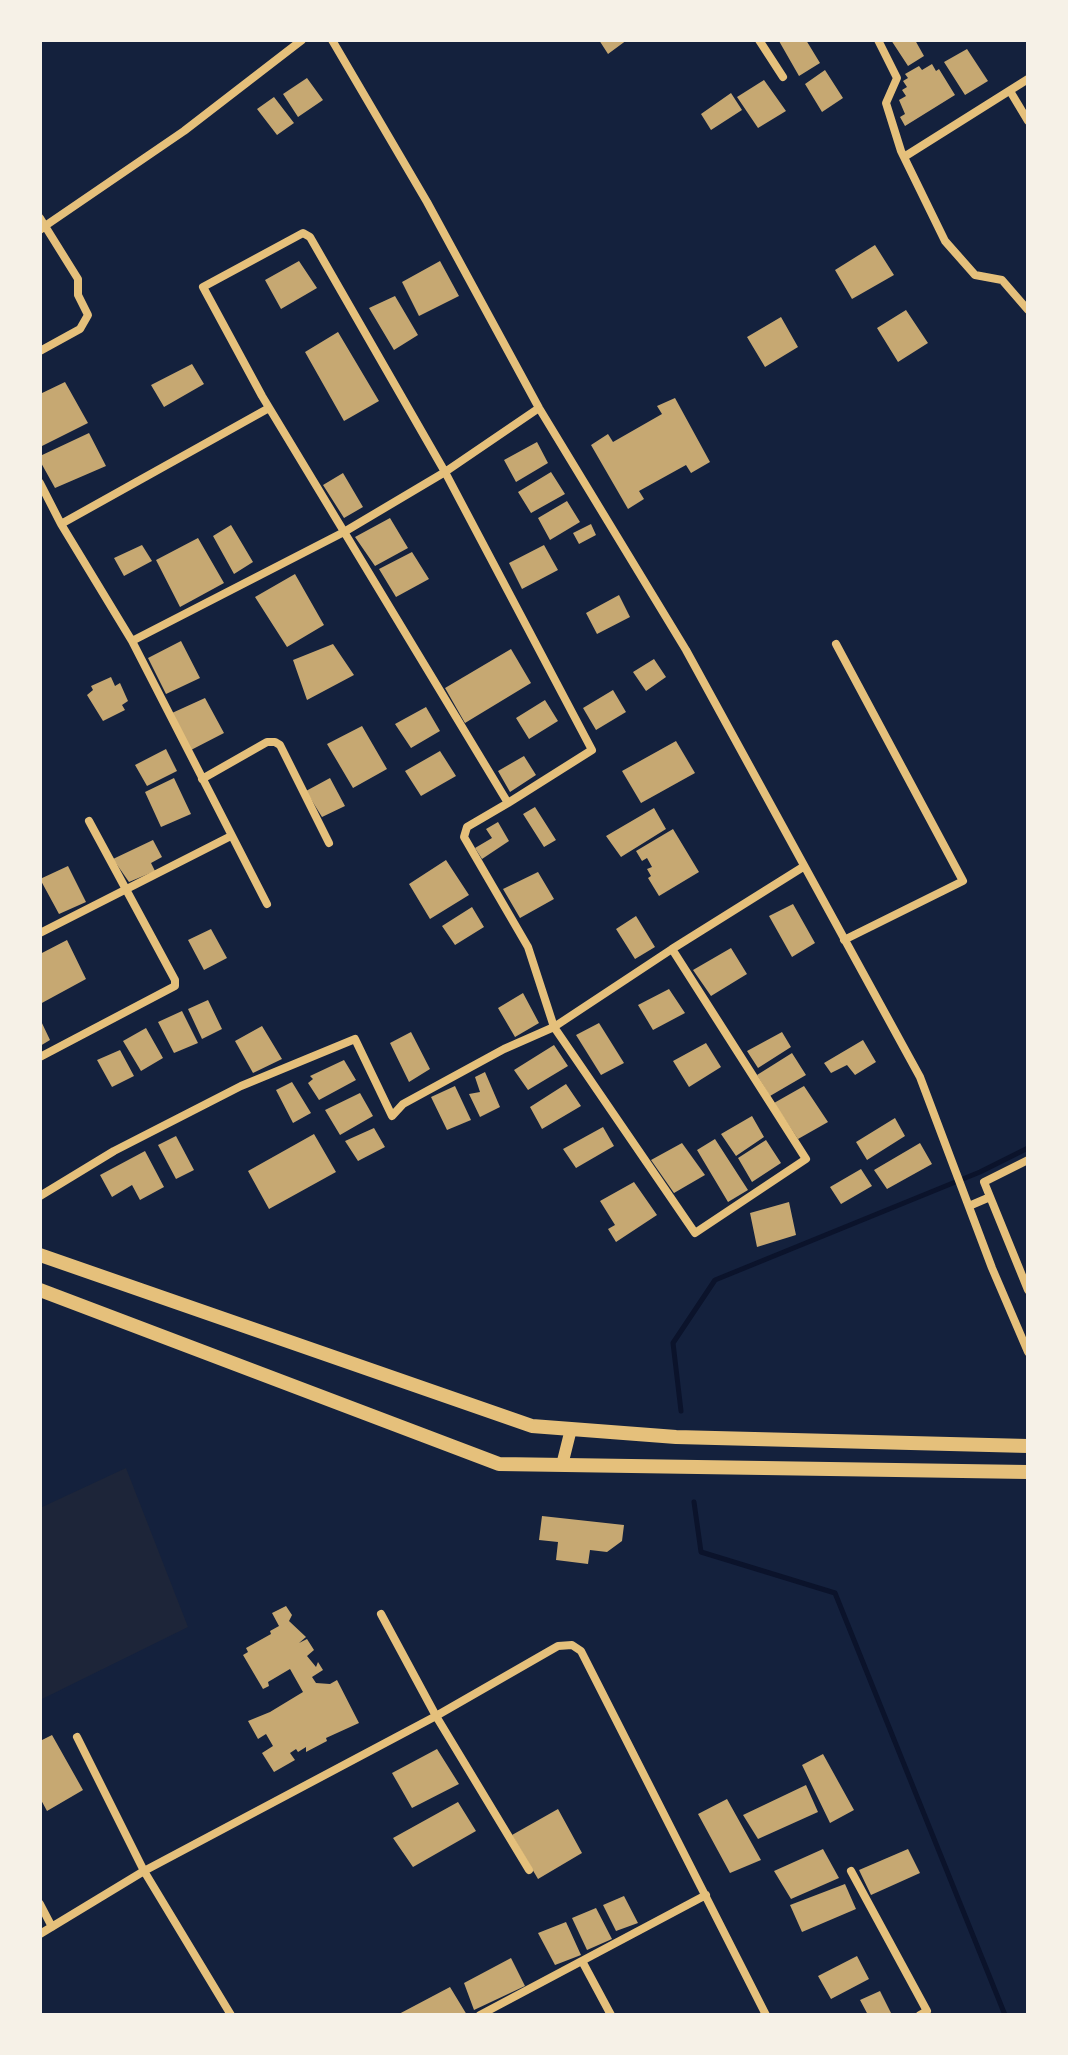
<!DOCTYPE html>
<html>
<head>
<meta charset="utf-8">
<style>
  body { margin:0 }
  #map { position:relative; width:1068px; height:2055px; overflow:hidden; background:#14213d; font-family:Montserrat,sans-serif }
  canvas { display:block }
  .frame { position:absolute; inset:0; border:42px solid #f6f1e7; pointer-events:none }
</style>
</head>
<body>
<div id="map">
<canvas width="1068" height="2055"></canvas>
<div class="frame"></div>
</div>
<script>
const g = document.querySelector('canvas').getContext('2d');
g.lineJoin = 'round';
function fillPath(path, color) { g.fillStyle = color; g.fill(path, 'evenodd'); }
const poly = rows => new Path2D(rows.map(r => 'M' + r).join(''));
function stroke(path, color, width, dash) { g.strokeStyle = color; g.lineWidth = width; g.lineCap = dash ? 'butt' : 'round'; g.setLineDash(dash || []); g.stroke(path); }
fillPath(poly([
  [126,1468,188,1627,40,1700,40,1508]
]), '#1d2539');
stroke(poly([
  [681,1411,673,1343,715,1280,980,1172,1028,1148],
  [694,1502,701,1552,835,1593,1005,2015]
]), '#0b132b', 5);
fillPath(poly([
  [599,40,627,40,608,54],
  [781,40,806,40,820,63,799,76,779,41],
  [891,40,915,40,924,56,908,66],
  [967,49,988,81,965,95,944,62],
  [932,64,936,71,939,69,955,95,905,126,900,117,905,114,899,100,906,96,902,90,907,87,903,81,908,78,905,74,919,66,922,70],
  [825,70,843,98,822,112,805,84],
  [307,78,323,100,298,117,283,94],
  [764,80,786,111,758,128,737,97],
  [731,93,742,110,711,130,701,114],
  [274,97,294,123,277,135,257,109],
  [875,245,894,275,852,299,835,270],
  [299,261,317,288,281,309,265,280],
  [440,261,459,296,419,316,402,282],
  [395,296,418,335,394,350,369,308],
  [906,310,928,343,898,362,877,328],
  [781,317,798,347,765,367,747,337],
  [338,332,379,401,344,421,305,352],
  [192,364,204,384,164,407,151,385],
  [65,382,88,423,40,447,40,394],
  [675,398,710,462,691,473,686,465,639,491,644,499,628,509,591,445,608,434,613,442,662,414,657,406],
  [89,433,106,466,55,488,40,461,40,456],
  [537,442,548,463,516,482,504,460],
  [551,472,565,494,531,513,518,492],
  [343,473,363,507,344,518,323,485],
  [567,501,580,522,550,540,538,518],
  [390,518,408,548,375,566,355,537],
  [591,524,596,535,579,544,573,533],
  [231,525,253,562,234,574,213,536],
  [198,538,224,583,180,607,156,560],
  [142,545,152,561,124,576,114,558],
  [544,545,558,570,522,589,509,563],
  [412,552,429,579,396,597,379,569],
  [295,574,324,625,287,647,255,597],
  [619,595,630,617,597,634,586,613],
  [181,641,200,678,166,694,148,658],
  [333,644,354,675,307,700,293,660],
  [511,649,531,683,465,723,445,688],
  [654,659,666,677,646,691,633,672],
  [111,677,115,686,120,683,128,701,122,705,125,710,103,721,87,695,93,690,91,686],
  [613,690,626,712,596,730,583,708],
  [205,698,224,733,191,750,172,713],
  [545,700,558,721,529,739,516,718],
  [426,707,440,731,411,748,395,724],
  [362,726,387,769,353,788,327,744],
  [676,741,695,773,641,803,622,771],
  [166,749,177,771,147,786,135,765],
  [440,751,456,776,421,796,405,771],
  [524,756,536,775,510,792,498,771],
  [174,778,191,814,161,827,145,792],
  [330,778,345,806,322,817,306,791],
  [535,807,556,840,544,847,523,814],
  [654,808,666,829,621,857,606,836],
  [498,822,509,841,482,859,475,848,492,838,486,829],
  [673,829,699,872,659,896,648,878,651,876,647,869,652,867,647,858,642,861,636,851],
  [153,840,162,857,151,863,155,871,129,882,113,859],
  [446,860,469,895,430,919,409,884],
  [68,866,86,902,59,914,40,879],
  [538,872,554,899,520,918,503,889],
  [793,904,815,943,792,957,769,916],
  [472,907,484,927,455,945,442,926],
  [636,916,655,947,635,959,616,929],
  [211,929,227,958,204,970,188,940],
  [67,940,86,979,40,1004,40,954],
  [731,948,747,974,711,996,693,970],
  [669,989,685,1013,653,1030,638,1005],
  [523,993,539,1023,515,1037,498,1008],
  [208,1000,222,1029,202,1039,188,1009],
  [182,1011,198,1043,174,1053,158,1022],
  [40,1019,50,1040,40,1046],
  [599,1023,624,1063,601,1075,576,1035],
  [262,1026,282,1059,253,1073,235,1041],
  [146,1028,163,1058,141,1071,123,1041],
  [411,1032,430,1069,409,1082,390,1043],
  [782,1032,791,1047,758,1068,747,1051],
  [863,1040,876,1062,855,1075,847,1065,831,1073,824,1063],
  [706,1043,721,1067,689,1087,673,1061],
  [554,1045,568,1066,528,1090,514,1070],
  [120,1050,134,1076,112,1087,97,1060],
  [792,1053,806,1075,770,1096,757,1075],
  [344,1060,356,1080,319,1100,308,1083,313,1079,310,1076],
  [485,1072,500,1107,480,1117,469,1094,480,1092,475,1077],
  [292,1082,311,1113,293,1123,276,1090],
  [566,1084,581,1106,542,1129,530,1107],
  [455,1086,471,1120,447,1130,431,1097],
  [804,1086,828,1122,798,1139,774,1103],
  [360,1093,373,1116,340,1135,325,1110],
  [752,1116,764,1137,736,1156,721,1134],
  [895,1118,905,1136,867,1160,856,1142],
  [603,1127,614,1146,576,1168,563,1149],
  [374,1128,385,1147,358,1161,345,1141],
  [314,1134,336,1172,269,1209,248,1171],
  [176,1136,194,1170,176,1179,158,1145],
  [715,1139,748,1190,728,1202,697,1150],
  [766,1140,781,1163,752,1182,738,1158],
  [682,1143,705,1175,674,1193,651,1160],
  [920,1143,932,1164,887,1189,874,1170],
  [145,1151,164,1187,140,1200,132,1185,112,1197,100,1175],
  [861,1169,872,1186,841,1204,830,1187],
  [634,1182,657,1215,616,1242,608,1229,615,1225,600,1201],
  [789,1202,796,1235,757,1247,750,1213],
  [542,1516,624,1525,622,1541,607,1552,590,1550,588,1564,556,1560,558,1542,539,1540],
  [286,1606,292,1615,289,1621,306,1637,299,1643,307,1639,314,1650,307,1656,316,1667,318,1662,323,1670,312,1677,316,1683,330,1684,337,1680,359,1723,326,1738,327,1741,306,1752,306,1747,298,1752,296,1749,290,1753,295,1760,274,1772,262,1753,273,1746,266,1734,258,1739,248,1721,270,1712,303,1692,290,1669,268,1682,269,1686,263,1689,243,1655,248,1652,246,1648,271,1634,270,1631,279,1626,272,1613],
  [52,1735,83,1790,47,1811,40,1798,40,1741],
  [437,1749,459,1784,412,1808,392,1773],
  [823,1754,854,1810,830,1823,802,1765],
  [806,1785,818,1812,758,1839,743,1815],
  [727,1799,761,1860,730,1873,698,1814],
  [458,1802,476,1831,413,1867,393,1838],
  [558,1809,582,1853,538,1879,512,1835],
  [823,1849,839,1878,791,1899,774,1871],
  [908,1849,920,1873,871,1895,859,1870],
  [845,1884,856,1909,802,1932,790,1905],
  [624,1896,638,1923,616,1931,603,1905],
  [596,1908,612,1939,587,1950,572,1918],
  [566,1922,581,1955,555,1965,538,1933],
  [857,1956,869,1979,831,1999,818,1976],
  [511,1958,525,1986,474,2010,464,1983],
  [450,1987,467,2015,397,2015],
  [880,1991,892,2015,868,2015,860,2000]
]), '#c6a872');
stroke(poly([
  [332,40,427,202,539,408,686,650,920,1077,992,1268,1028,1352],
  [759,40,783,77],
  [878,40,897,78,886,103,901,151,945,241,975,275,1002,280,1028,310],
  [1010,91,1028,121],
  [904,157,1028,79],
  [40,218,45,226,184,131,302,40],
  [40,230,45,226,78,279,78,295,88,315,80,329,40,351],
  [40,483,61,524],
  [132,641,344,532,445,472,539,408],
  [836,644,963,881,844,940],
  [202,779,267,742,275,742,280,745,329,843],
  [267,904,132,641,61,524,269,408],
  [40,933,231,836],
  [672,949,803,867],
  [40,1057,175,986,175,980,89,821],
  [1028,1160,984,1182,1028,1290],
  [40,1196,114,1151,241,1086,355,1039,392,1116,403,1104,504,1049,554,1027,672,949,806,1159,695,1233,554,1027,528,947,464,837,467,827,508,803,262,396,203,287,303,233,310,237,445,472,592,750,508,803],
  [969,1206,990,1197],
  [381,1614,436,1716,529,1870],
  [77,1737,144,1871,231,2015],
  [851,1871,927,2011,920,2015],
  [40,1904,52,1927],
  [40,1934,144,1871,436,1716,558,1646,572,1645,581,1651,766,2015],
  [582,1961,611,2015],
  [480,2015,706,1895]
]), '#e5c07b', 8);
stroke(poly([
  [562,1465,571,1429]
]), '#e5c07b', 12);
stroke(poly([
  [40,1255,532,1426,676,1437,1028,1446],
  [40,1290,499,1464,1028,1472]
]), '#e5c07b', 14);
</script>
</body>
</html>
